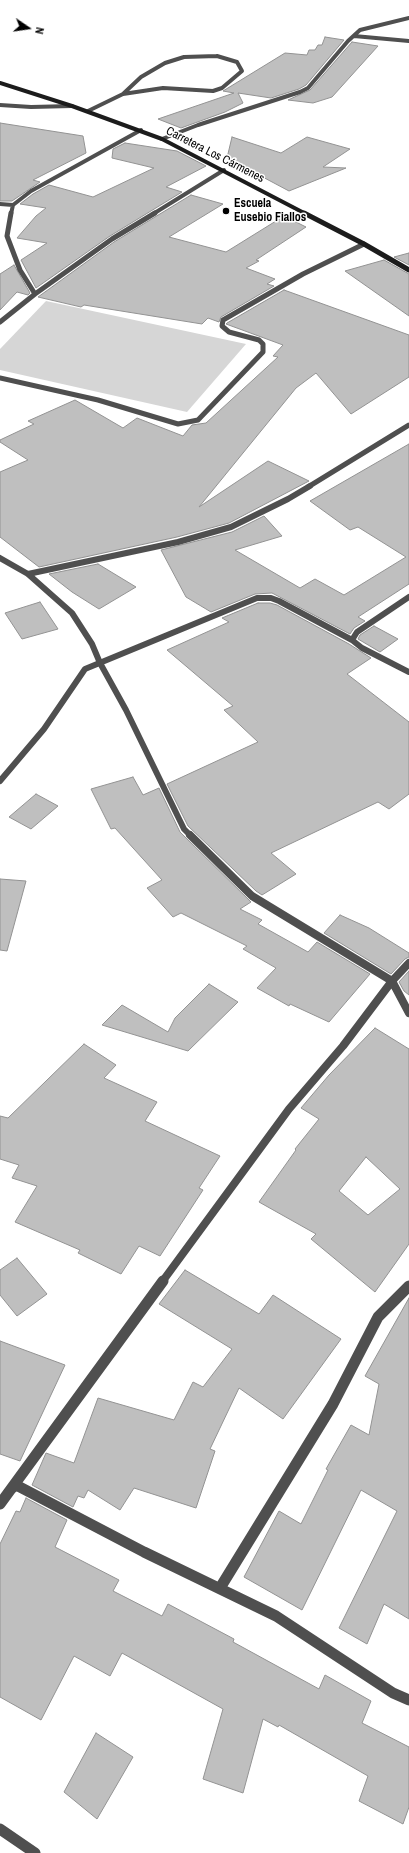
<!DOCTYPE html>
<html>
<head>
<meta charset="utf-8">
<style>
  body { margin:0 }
  #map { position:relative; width:409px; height:1853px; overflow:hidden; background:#fff; font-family:"Archivo Narrow",sans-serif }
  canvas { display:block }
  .north { position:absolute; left:8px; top:8px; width:40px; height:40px; -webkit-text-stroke:3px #fff; paint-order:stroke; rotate:103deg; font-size:11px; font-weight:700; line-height:16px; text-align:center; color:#000 }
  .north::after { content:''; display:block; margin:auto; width:14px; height:18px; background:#000; clip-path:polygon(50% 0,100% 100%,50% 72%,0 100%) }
</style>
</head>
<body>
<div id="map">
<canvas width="409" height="1853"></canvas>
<div class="north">N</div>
</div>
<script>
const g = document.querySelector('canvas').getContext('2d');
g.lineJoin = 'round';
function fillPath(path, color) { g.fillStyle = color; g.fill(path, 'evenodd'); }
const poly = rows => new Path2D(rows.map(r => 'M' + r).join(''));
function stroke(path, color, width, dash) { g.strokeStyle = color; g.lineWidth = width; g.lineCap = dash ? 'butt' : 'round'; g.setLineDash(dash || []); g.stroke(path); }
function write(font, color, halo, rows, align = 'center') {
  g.font = font + ' "Archivo Narrow",sans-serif'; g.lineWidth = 3; g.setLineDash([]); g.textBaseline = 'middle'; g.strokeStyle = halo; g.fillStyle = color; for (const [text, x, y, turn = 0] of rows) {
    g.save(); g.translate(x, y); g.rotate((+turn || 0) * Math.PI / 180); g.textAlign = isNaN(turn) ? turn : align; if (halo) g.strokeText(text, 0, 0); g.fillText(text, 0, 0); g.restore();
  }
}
fillPath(poly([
  [46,301,246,344,187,412,0,370,0,349]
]), '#d6d6d6');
const building = poly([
  [325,37,344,40,306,85,299,89,271,98,238,93,243,103,225,112,181,128,158,119,234,93,223,91,285,53,307,55,309,50,315,50,318,45,322,45,325,37],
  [352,42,378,46,332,97,313,103,288,100,310,90,352,42],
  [0,123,83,136,86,153,33,180,40,182,12,201,0,201,0,123],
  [232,137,281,153,307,137,350,149,323,167,346,168,289,191,227,158,232,137],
  [125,143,177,151,206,166,166,187,182,192,110,236,36,288,21,260,47,243,17,238,36,216,46,208,20,204,33,194,49,185,93,197,154,168,112,158,113,149,125,143],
  [191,195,223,204,169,237,226,252,284,216,306,227,256,260,259,261,246,268,275,279,267,284,274,286,221,317,219,322,208,318,202,324,84,305,81,307,38,297,114,242,191,195],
  [409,253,409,265,394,257,409,253],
  [384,260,409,274,409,316,345,271,384,260],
  [14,265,30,293,28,295,17,292,0,310,0,274,14,265],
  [284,290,409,335,409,377,351,414,316,373,296,388,199,507,268,461,309,481,229,523,177,537,39,567,0,537,0,472,28,460,0,442,0,440,34,424,28,421,75,400,123,428,137,418,183,436,192,425,206,423,278,357,273,356,283,345,226,324,227,323,284,290],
  [409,444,409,584,358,617,365,621,354,628,350,634,272,593,255,594,211,612,186,597,161,550,232,532,264,516,282,536,235,550,300,588,315,579,344,595,406,557,358,527,350,530,310,501,409,444],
  [98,564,136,587,99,609,72,592,49,574,98,564],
  [40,602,58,629,22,639,5,613,40,602],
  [258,603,270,603,277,605,349,644,371,658,347,674,409,722,409,794,389,809,378,802,271,853,296,874,262,895,256,891,188,826,167,784,258,742,224,710,233,706,167,650,229,622,222,618,258,603],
  [374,626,398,639,380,652,358,639,360,635,374,626],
  [133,777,143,795,159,788,180,832,251,902,240,909,262,920,258,924,308,952,317,942,370,974,329,1022,290,1004,289,1006,257,988,276,968,243,949,247,946,181,913,173,917,147,888,162,880,115,828,111,829,91,789,133,777],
  [36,794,58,806,31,829,9,817,36,794],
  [0,879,26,881,7,951,0,950,0,879],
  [340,915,369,928,409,953,409,957,405,959,391,974,324,933,340,915],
  [409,971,409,995,404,991,399,982,409,971],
  [209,984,238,1002,188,1051,102,1025,122,1005,168,1032,175,1018,209,984],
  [375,1028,409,1049,409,1244,375,1292,311,1239,316,1234,259,1202,296,1150,295,1149,319,1119,301,1108,329,1075,375,1028],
  [366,1157,400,1189,368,1215,339,1191,366,1157],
  [84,1044,116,1065,104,1078,157,1102,145,1121,220,1156,199,1188,203,1190,160,1256,139,1246,121,1274,78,1253,80,1250,15,1222,37,1186,12,1178,19,1165,0,1159,0,1116,8,1118,84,1044],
  [17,1258,47,1294,17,1316,0,1295,0,1270,17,1258],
  [185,1270,259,1314,273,1295,341,1339,283,1419,239,1388,210,1449,215,1451,196,1508,134,1488,120,1510,88,1490,84,1498,78,1496,73,1507,32,1485,46,1453,74,1463,98,1398,174,1420,193,1382,203,1387,232,1349,159,1304,185,1270],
  [409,1298,409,1619,384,1604,367,1644,339,1628,397,1511,361,1490,302,1610,244,1577,279,1511,301,1524,328,1470,326,1469,351,1425,369,1435,379,1384,365,1376,409,1298],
  [0,1341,65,1365,20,1461,0,1454,0,1341],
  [26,1498,67,1520,55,1547,119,1580,113,1591,162,1616,168,1604,234,1639,233,1642,319,1689,325,1675,371,1701,362,1723,409,1747,409,1807,403,1824,359,1801,368,1776,279,1725,278,1727,263,1719,243,1793,203,1779,223,1709,122,1653,110,1676,74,1656,41,1720,0,1697,0,1544,16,1511,20,1512,26,1498],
  [96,1733,133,1757,97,1819,64,1792,96,1733]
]);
fillPath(building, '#bfbfbf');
stroke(building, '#939393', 1);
stroke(poly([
  [217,56,237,62,242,71,222,88,213,91,163,88,123,94,141,77,165,63,184,57,217,56],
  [88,111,123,94]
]), '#4f4f4f', 4);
stroke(poly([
  [354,36,409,41],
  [0,105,31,107,72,106],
  [162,139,198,125,300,92,308,88,348,41,360,30,409,18],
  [0,204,13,205,31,191,141,130],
  [11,214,13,205],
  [153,214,224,170]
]), '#4f4f4f', 4);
stroke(poly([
  [11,213,7,236,20,270,35,294],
  [0,322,35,294,112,239,155,213],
  [0,378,98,400,178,424,198,420,263,352,263,344,259,340,229,332,222,326,223,320,303,274,364,244],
  [308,487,409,425]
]), '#4f4f4f', 5);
stroke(poly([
  [0,558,28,574,72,613,92,644,100,663,126,710,184,829,191,836],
  [28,574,178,542,231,527,288,499,310,486],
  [352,640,357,632,409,597],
  [0,781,44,729,85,669,257,598,271,598,279,601,352,640,362,648,409,672]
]), '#4f4f4f', 6);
stroke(poly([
  [190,835,252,896,392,981,409,1013],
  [162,1282,289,1109,343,1046,392,981,409,963]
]), '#4f4f4f', 8);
stroke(poly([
  [12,1488,16,1485,144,1552,276,1616,393,1693,409,1700],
  [0,1504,163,1281],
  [220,1588,333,1404,378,1317,409,1286],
  [0,1829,35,1853]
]), '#4f4f4f', 11);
stroke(poly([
  [0,83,72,106,162,139,306,214]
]), '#1c1c1c', 4);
stroke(poly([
  [304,213,364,244,409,270]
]), '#1c1c1c', 5);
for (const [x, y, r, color] of [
  [226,211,4,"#000"]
]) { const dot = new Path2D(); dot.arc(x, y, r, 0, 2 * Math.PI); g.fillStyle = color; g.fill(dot); stroke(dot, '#fff', 1.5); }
write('12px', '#000', '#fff', [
  ["Carretera Los Cármenes",215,155,27]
]);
write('bold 12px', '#000', '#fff', [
  ["Escuela",234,204],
  ["Eusebio Fiallos",234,218]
], 'left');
</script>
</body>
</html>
